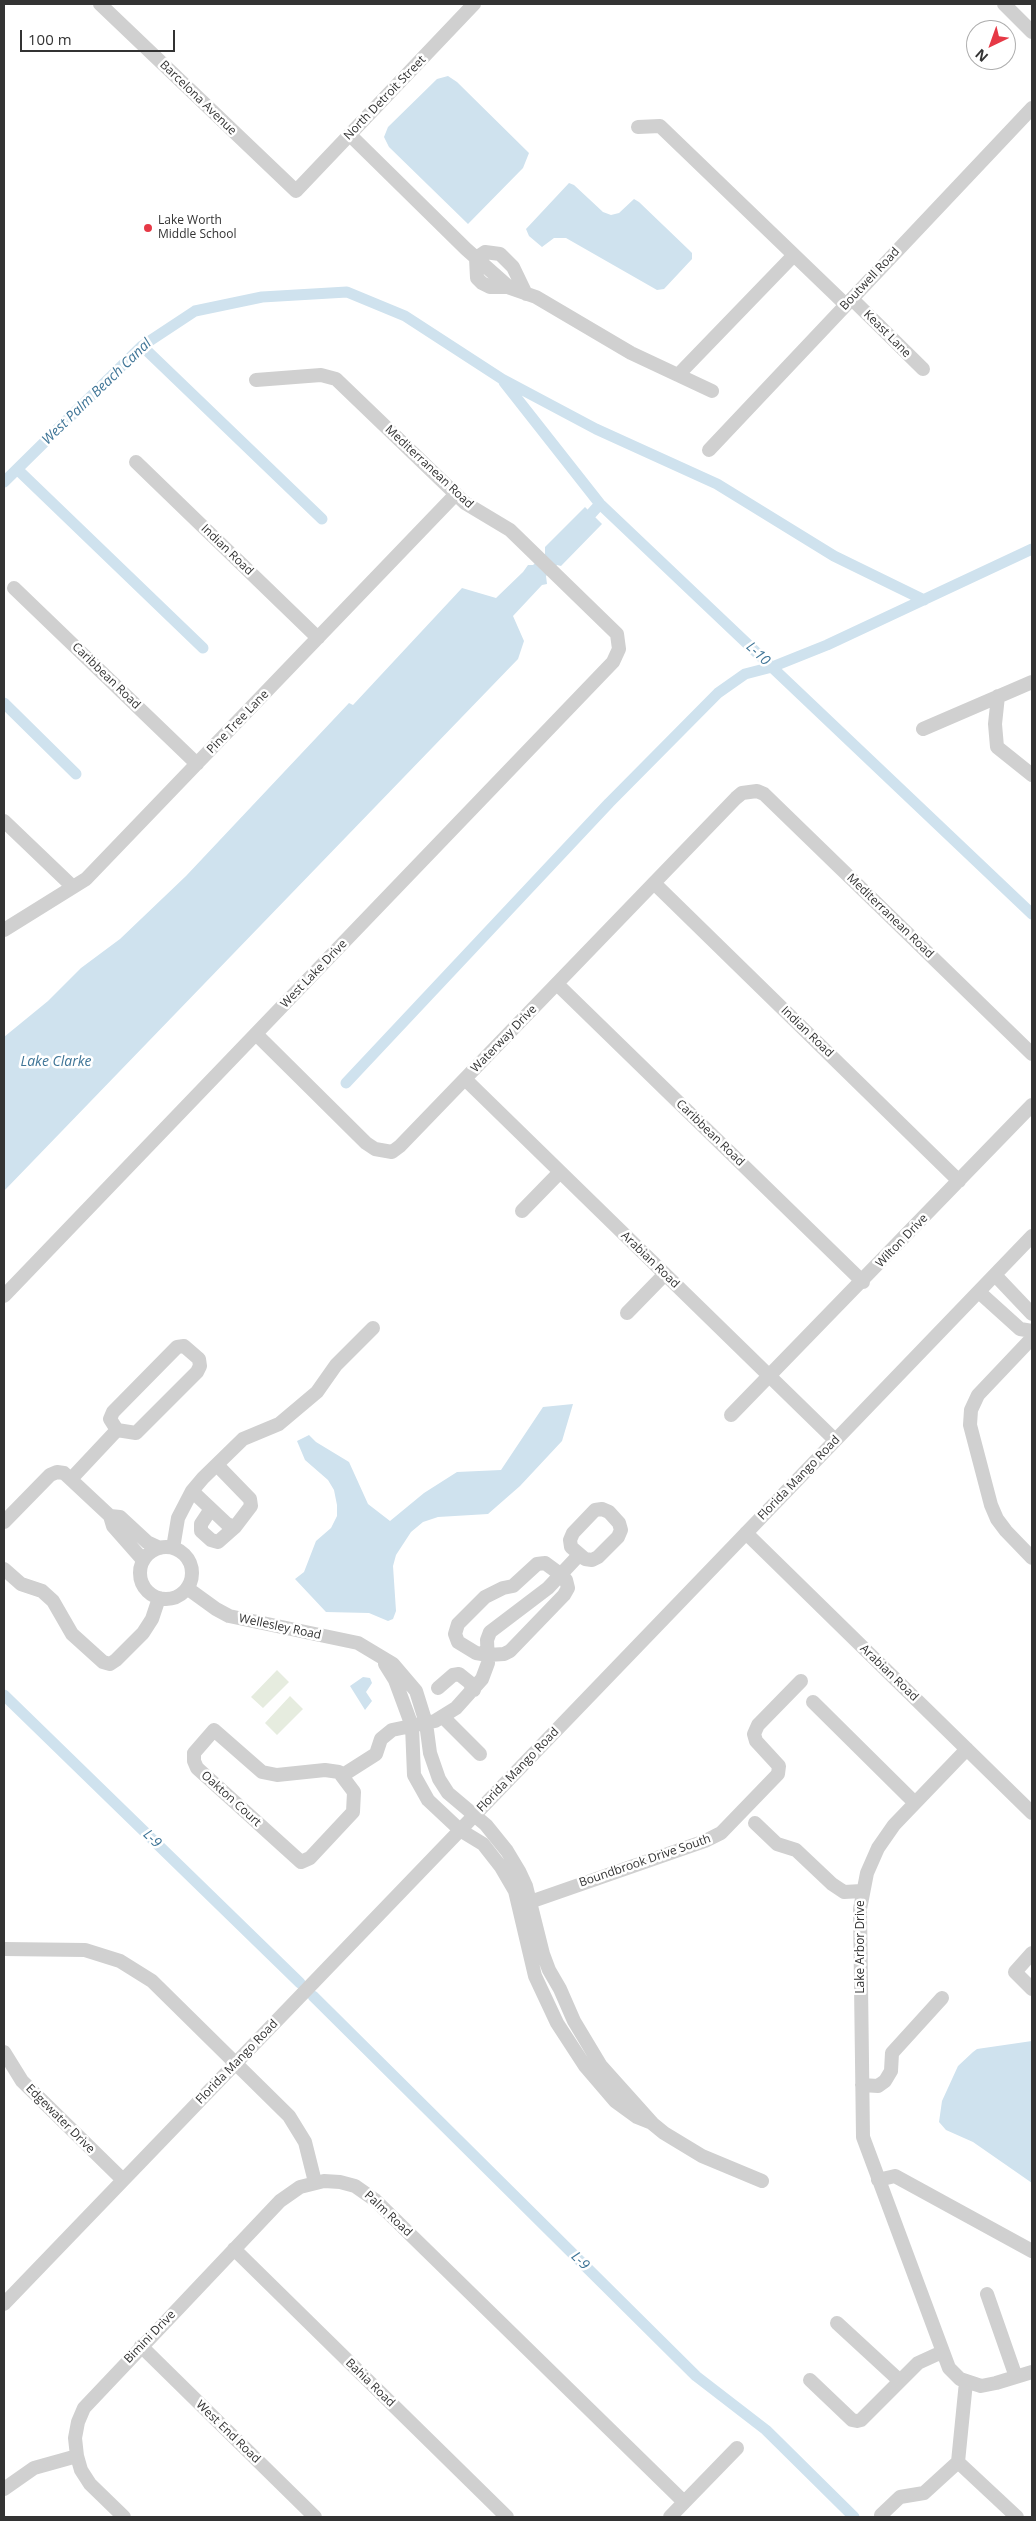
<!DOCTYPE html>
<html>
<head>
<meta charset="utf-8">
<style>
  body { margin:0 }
  #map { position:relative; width:1036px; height:2521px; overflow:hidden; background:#fff; font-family:"Open Sans",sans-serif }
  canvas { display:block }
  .frame { position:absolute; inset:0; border:5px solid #333; pointer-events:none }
  .north { position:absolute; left:966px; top:20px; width:50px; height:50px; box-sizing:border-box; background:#fff; border:1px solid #adadad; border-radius:50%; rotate:222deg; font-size:14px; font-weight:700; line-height:20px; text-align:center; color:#333 }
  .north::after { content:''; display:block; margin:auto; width:18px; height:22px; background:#e63946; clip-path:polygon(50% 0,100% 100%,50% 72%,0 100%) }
  .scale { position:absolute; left:20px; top:30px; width:155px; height:22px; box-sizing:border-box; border:2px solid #333; border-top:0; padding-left:6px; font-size:15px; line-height:18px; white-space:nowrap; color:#333; -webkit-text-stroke:4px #fff; paint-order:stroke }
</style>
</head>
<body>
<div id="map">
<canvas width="1036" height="2521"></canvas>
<div class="frame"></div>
<div class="north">N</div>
<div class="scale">100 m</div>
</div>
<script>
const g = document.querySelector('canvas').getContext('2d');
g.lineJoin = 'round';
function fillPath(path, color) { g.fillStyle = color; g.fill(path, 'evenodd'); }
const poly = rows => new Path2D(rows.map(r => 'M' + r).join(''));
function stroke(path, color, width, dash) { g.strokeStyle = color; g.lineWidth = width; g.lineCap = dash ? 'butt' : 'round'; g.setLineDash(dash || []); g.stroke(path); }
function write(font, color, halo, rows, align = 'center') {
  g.font = font + ' "Open Sans",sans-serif'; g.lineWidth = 5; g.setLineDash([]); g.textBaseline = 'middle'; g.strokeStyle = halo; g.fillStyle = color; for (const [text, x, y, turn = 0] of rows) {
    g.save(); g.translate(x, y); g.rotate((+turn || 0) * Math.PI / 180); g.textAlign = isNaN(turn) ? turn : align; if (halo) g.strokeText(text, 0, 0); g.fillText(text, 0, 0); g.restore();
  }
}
fillPath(poly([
  [277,1670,289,1682,263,1708,251,1697],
  [290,1696,303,1709,277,1735,265,1723]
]), '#e6ecdf');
fillPath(poly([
  [448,76,457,82,529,153,523,168,468,224,389,147,384,137,388,127,437,79],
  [569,183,574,185,603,212,611,215,619,213,634,199,639,202,688,249,692,253,692,259,664,289,657,290,566,238,554,238,542,247,529,236,526,229],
  [585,507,602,524,561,566,557,565,546,576,547,584,542,585,513,616,524,641,518,659,4,1191,4,1037,48,1001,81,968,120,939,186,876,349,703,353,705,462,588,496,598,523,572,528,565,533,565,545,554,545,547],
  [573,1404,562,1441,520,1486,488,1514,438,1517,423,1522,411,1532,396,1555,393,1566,396,1611,393,1619,388,1621,369,1613,326,1612,295,1579,304,1572,316,1541,331,1528,337,1516,337,1505,334,1490,328,1480,305,1460,297,1441,309,1435,316,1442,349,1462,368,1504,390,1521,424,1493,457,1472,501,1470,543,1407],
  [363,1677,370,1678,372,1683,366,1692,372,1701,365,1710,350,1686],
  [1032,2041,1032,2183,973,2142,946,2130,939,2122,942,2101,958,2066,973,2052,977,2049]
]), '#cfe2ee');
stroke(poly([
  [142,346,322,519],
  [504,382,600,504,1032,914],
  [17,469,203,648],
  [4,482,142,346,195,311,262,297,347,292,405,316,502,379,596,429,717,484,834,556,924,600],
  [581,525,600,504],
  [4,703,76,774],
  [346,1083,609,803,718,693,745,674,772,667,827,645,1032,549],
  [4,1695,300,1983],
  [313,1996,696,2376,766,2430,854,2517]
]), '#cfe2ee', 11);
stroke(poly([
  [100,4,296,191,474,4],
  [1004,4,1032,32],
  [638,127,660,126,846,305],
  [350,135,466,249,510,288,536,297,631,353,712,391],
  [508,287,490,287,482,283,477,278,476,258,485,252,500,254,513,267,526,294],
  [852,299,923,369],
  [678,375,793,256],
  [709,450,1032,108],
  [136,462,318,638],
  [14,588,197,764],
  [998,696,995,724,997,747,1032,775],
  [923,729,1032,682],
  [4,821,73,887],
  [654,883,959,1181],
  [4,930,86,879,456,494],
  [557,984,863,1282],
  [256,1034,366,1143,375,1149,392,1152,400,1146,736,798,742,793,757,791,764,794,1032,1054],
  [465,1079,835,1440],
  [522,1211,560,1172],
  [995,1275,1032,1314],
  [979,1292,1020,1329,1032,1331],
  [4,1296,613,662,619,649,617,634,510,530,465,503,336,379,321,375,256,380],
  [627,1313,665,1274],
  [1032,1338,978,1395,971,1410,970,1425,991,1505,997,1519,1006,1531,1032,1558],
  [184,1346,199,1359,200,1366,197,1372,136,1433,117,1430,110,1419,113,1412,177,1347,184,1346],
  [731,1415,1032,1105],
  [71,1479,117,1430],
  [192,1491,227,1524,235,1527],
  [211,1509,201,1524,201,1531,211,1540,218,1542,235,1527,251,1506,250,1499,217,1465],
  [602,1509,609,1512,619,1523,621,1530,618,1537,598,1557,592,1560,585,1559,571,1547,570,1540,573,1533,595,1510,602,1509],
  [110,1516,120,1517,147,1542,160,1548],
  [4,1522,50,1475,57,1472,64,1473,110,1516,113,1526,143,1560],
  [746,1533,1032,1813],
  '140 1573a26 26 0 1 1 52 0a26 26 0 1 1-52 0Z',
  [173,1548,178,1518,192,1491,203,1478,243,1439,279,1424,317,1392,336,1365,373,1328],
  [545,1563,560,1574,566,1580,568,1588,564,1595,510,1651,504,1654,488,1655,476,1653,458,1642,455,1634,458,1624,485,1597,503,1588,513,1586,537,1564,545,1563],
  [4,1569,21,1584,42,1591,53,1601,72,1634,103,1662,110,1664,116,1660,143,1633,152,1619,159,1598],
  [187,1588,216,1609,229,1616,358,1643,393,1664,416,1691,426,1723,430,1753,439,1779,448,1793,486,1825,507,1851,519,1871,526,1886,543,1954,549,1970,560,1989,574,2021,601,2066,653,2124,664,2133,702,2156,762,2181],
  [385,1664,395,1680,412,1726,414,1775,428,1800,460,1830,483,1844,501,1867,515,1891,535,1976,557,2023,585,2066,615,2101,637,2117,652,2123],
  [438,1688,453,1675,459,1674,469,1682,474,1690],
  [813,1702,915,1803],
  [443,1717,480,1754],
  [214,1730,262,1772,277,1775,325,1770,339,1772,354,1792,353,1812,310,1858,301,1862,197,1768,194,1761,194,1753,214,1730],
  [967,1749,894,1825,878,1848,867,1873,860,1909,863,2137,949,2368,960,2379,981,2386,996,2383,1032,2372],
  [343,1775,376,1754,381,1739,392,1730,435,1721,456,1708,482,1679,488,1663,487,1640,490,1632,548,1588,579,1555],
  [755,1823,777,1844,796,1850,832,1884,844,1892,862,1891],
  [521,1902,530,1902,705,1841,721,1833,778,1774,779,1766,756,1741,754,1734,758,1725,801,1681],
  [4,1949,85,1950,120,1961,152,1981,289,2116,305,2142,315,2182],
  [1032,1953,1015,1972,1032,1989],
  [4,2052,22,2081,123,2180],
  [862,2085,878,2086,885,2081,891,2071,892,2053,942,1998],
  [878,2180,895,2176,1032,2251],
  [234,2249,507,2517],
  [987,2294,1016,2377],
  [4,2304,1032,1236],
  [837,2323,900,2381],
  [141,2346,315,2517],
  [810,2380,852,2420,857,2421,861,2420,918,2363,942,2352],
  [966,2382,958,2462,1017,2517],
  [4,2489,34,2468,77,2456],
  [881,2515,900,2497,924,2493,958,2462],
  [124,2517,90,2484,81,2470,77,2456,75,2438,78,2422,84,2408,280,2201,300,2187,324,2181,340,2182,355,2186,375,2200,684,2502],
  [670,2517,737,2448]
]), '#d0d0d0', 14);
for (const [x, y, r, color] of [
  [148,228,5,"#e63946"]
]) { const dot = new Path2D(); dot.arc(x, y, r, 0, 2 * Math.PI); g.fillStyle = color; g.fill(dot); stroke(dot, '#fff', 2); }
write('12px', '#333', '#fff', [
  ["Barcelona Avenue",198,98,44],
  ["North Detroit Street",385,98,-46],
  ["Boutwell Road",870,279,-47],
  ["Keast Lane",887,334,45],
  ["Mediterranean Road",429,467,43],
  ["Indian Road",227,550,44],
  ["Caribbean Road",106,676,44],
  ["Pine Tree Lane",238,722,-46],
  ["Mediterranean Road",890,916,44],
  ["West Lake Drive",314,974,-46],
  ["Indian Road",807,1032,44],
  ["Waterway Drive",504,1039,-46],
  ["Caribbean Road",710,1133,44],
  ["Wilton Drive",902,1241,-46],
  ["Arabian Road",650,1260,44],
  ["Florida Mango Road",799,1478,-46],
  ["Wellesley Road",280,1627,12],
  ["Arabian Road",889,1673,44],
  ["Florida Mango Road",518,1770,-46],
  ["Oakton Court",231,1799,42],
  ["Boundbrook Drive South",645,1861,-19],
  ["Lake Arbor Drive",861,1947,-90],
  ["Florida Mango Road",237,2062,-46],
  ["Edgewater Drive",60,2119,45],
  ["Palm Road",388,2214,43],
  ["Bimini Drive",150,2337,-46],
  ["Bahia Road",370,2383,44],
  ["West End Road",228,2432,44]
]);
write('12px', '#333', '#fff', [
  ["Lake Worth",158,221],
  ["Middle School",158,235]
], 'left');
write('italic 14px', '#3f7597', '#fff', [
  ["West Palm Beach Canal",97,392,-44],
  ["L-10",758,654,43],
  ["Lake Clarke",56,1062],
  ["L-9",152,1839,44],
  ["L-9",580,2261,45]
]);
</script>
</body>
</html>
